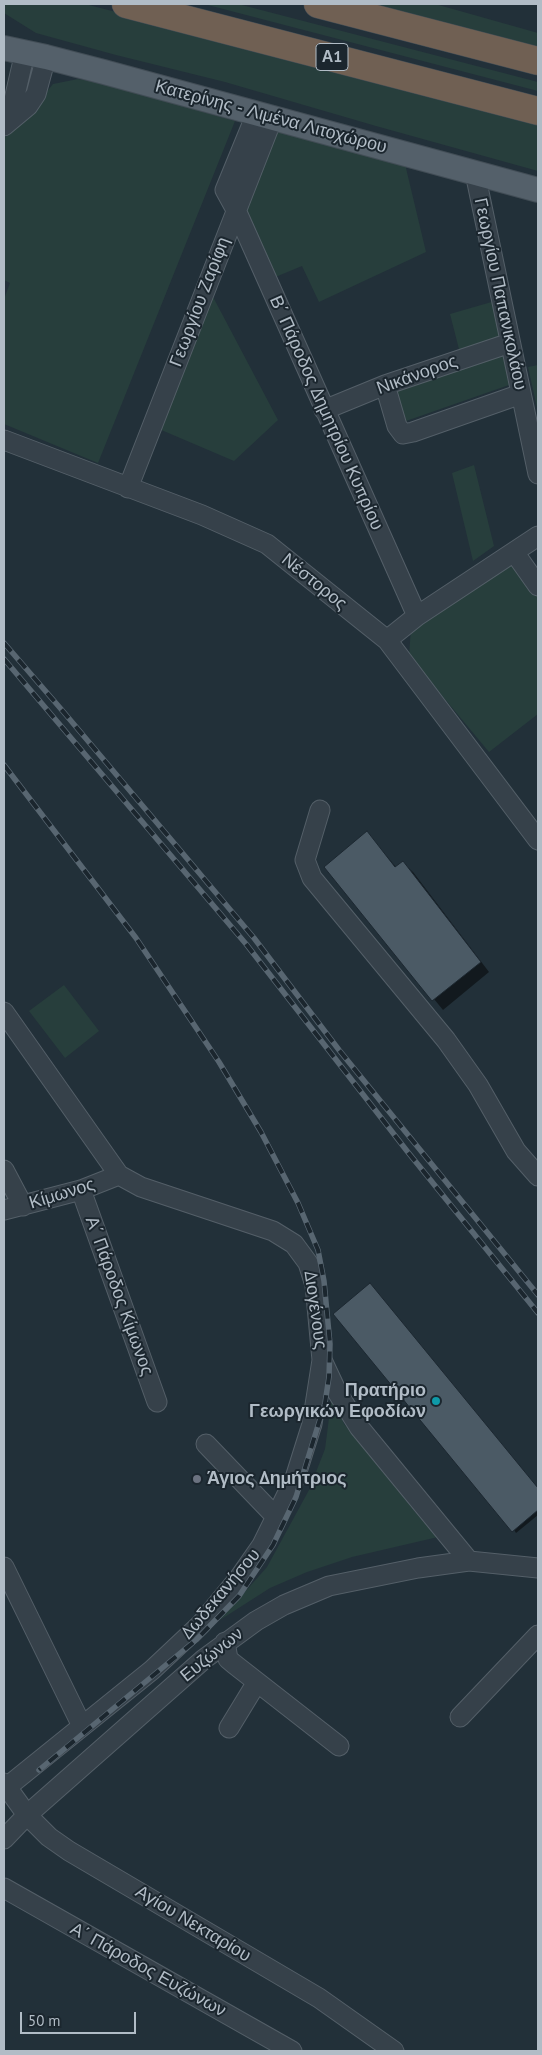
<!DOCTYPE html>
<html>
<head>
<meta charset="utf-8">
<style>
  body { margin:0 }
  #map { position:relative; width:542px; height:2055px; overflow:hidden; background:#223039; font-family:"PT Sans",sans-serif }
  canvas { display:block }
  .frame { position:absolute; inset:0; border:5px solid #b1bcc6; pointer-events:none }
  .scale { position:absolute; left:20px; top:2012px; width:116px; height:22px; box-sizing:border-box; border:2px solid #b1bcc6; border-top:0; padding-left:6px; font-size:15px; line-height:18px; white-space:nowrap; color:#b1bcc6; -webkit-text-stroke:4px #1b262e; paint-order:stroke }
</style>
</head>
<body>
<div id="map">
<canvas width="542" height="2055"></canvas>
<div class="frame"></div>
<div class="scale">50 m</div>
</div>
<script>
const g = document.querySelector('canvas').getContext('2d');
g.lineJoin = 'round';
function fillPath(path, color) { g.fillStyle = color; g.fill(path, 'evenodd'); }
const poly = rows => new Path2D(rows.map(r => 'M' + r).join(''));
function stroke(path, color, width, dash) { g.strokeStyle = color; g.lineWidth = width; g.lineCap = dash ? 'butt' : 'round'; g.setLineDash(dash || []); g.stroke(path); }
function write(font, color, halo, rows, align = 'center') {
  g.font = font + ' "PT Sans",sans-serif'; g.lineWidth = 4; g.setLineDash([]); g.textBaseline = 'middle'; g.strokeStyle = halo; g.fillStyle = color; for (const [text, x, y, turn = 0] of rows) {
    g.save(); g.translate(x, y); g.rotate((+turn || 0) * Math.PI / 180); g.textAlign = isNaN(turn) ? turn : align; if (halo) g.strokeText(text, 0, 0); g.fillText(text, 0, 0); g.restore();
  }
}
fillPath(poly([
  [4,4,85,4,538,121,538,171,376,126,225,82,116,55,36,33,4,13],
  [204,4,238,4,538,82,538,91],
  [371,4,435,4,538,33,538,49],
  [78,79,102,83,235,121,98,463,4,424,4,299,10,283,4,280,4,138,19,126,53,84],
  [277,132,405,164,426,252,319,302,302,266,273,278,244,215],
  [212,295,278,420,234,461,159,429],
  [495,301,504,339,460,353,450,314],
  [503,353,509,385,406,421,395,390],
  [538,365,538,412,528,367],
  [474,465,494,546,473,561,452,473],
  [513,557,538,592,538,714,489,752,409,656,411,628],
  [64,985,99,1031,65,1058,29,1011],
  [332,1395,344,1424,421,1519,438,1537,352,1557,307,1572,270,1588,220,1620,267,1567,309,1490,325,1449]
]), '#273e3c');
fillPath(poly([
  [367,833,396,867,403,863,413,872,489,972,443,1010,326,867],
  [373,1287,538,1489,538,1515,516,1533]
]), '#0007');
const building = poly([
  [367,831,395,867,403,861,481,962,432,1001,324,867,367,831],
  [370,1283,538,1488,538,1510,512,1532,333,1314,370,1283]
]);
fillPath(building, '#4b5a65');
stroke(building, '#1d2831', 1);
const minor = poly([
  [257,112,225,190,236,210,417,616],
  [4,120,13,104,25,52],
  [4,126,28,106,36,94,46,57],
  [475,173,538,474],
  [385,385,397,426,403,434,413,432,521,394],
  [324,410,385,385,510,343],
  [4,440,202,515,267,544,387,640,538,840],
  [128,488,273,117],
  [514,552,538,586],
  [387,640,417,616,538,536],
  [320,810,305,860,312,878,446,1040,478,1085,516,1151,538,1176],
  [4,1012,119,1175,141,1187,273,1231,294,1244,308,1263,315,1285,322,1360,337,1392,359,1427,469,1561],
  [4,1170,23,1206],
  [81,1190,157,1402],
  [4,1210,81,1190,119,1175],
  [206,1444,277,1518],
  [4,1567,82,1726],
  [225,1642,228,1659,234,1664,339,1746],
  [460,1717,538,1635],
  [229,1728,257,1682],
  [4,1783,27,1815,49,1837,69,1851,319,1998,394,2051],
  [7,1787,152,1670,201,1624,239,1578,262,1545,295,1478,312,1424,322,1360],
  [4,1839,27,1815,204,1659,256,1621,284,1605,329,1586,418,1568,469,1561,538,1568],
  [4,1888,292,2051]
]);
const major = poly([
  [4,48,46,57,104,72,538,190]
]);
const highway = poly([
  [126,4,538,111],
  [318,4,538,61]
]);
stroke(minor, '#545f68', 21);
stroke(major, '#424d56', 26);
stroke(highway, '#414c55', 29);
stroke(minor, '#36414a', 19);
stroke(major, '#54606a', 24);
stroke(highway, '#706053', 28);
const rail = poly([
  [4,643,61,709,254,938,339,1050,538,1295],
  [4,659,246,944,407,1151,538,1313],
  [4,765,136,938,219,1062,261,1132,298,1203,318,1250,324,1281,330,1344,329,1377,325,1403,296,1497,273,1545,239,1596,196,1640,39,1770]
]);
stroke(rail, '#586671', 5.5);
stroke(rail, '#1b262e', 4, [11]);
for (const [x, y, r, color] of [
  [436,1401,5,"#0f9aa8"],
  [197,1479,5,"#6b7280"]
]) { const dot = new Path2D(); dot.arc(x, y, r, 0, 2 * Math.PI); g.fillStyle = color; g.fill(dot); stroke(dot, '#1b262e', 2); }
for (const [x, y, w] of [
  [332,57,32]
]) { const box = new Path2D(); box.roundRect(x - w / 2, y - 13.5, w, 27, 4); g.fillStyle = '#1b262e'; g.fill(box); stroke(box, '#b1bcc6', 1); }
write('bold 16px', '#b1bcc6', null, [
  ["Α1",332,57]
]);
write('18px', '#b1bcc6', '#1b262e', [
  ["Κατερίνης - Λιμένα Λιτοχώρου",271,117,15],
  ["Γεωργίου Παπανικολάου",500,294,78],
  ["Γεωργίου Ζαρίφη",200,302,-69],
  ["Νικάνορος",417,375,-20],
  ["Β΄ Πάροδος Δημητρίου Κυπρίου",326,413,66],
  ["Νέστορος",314,582,39],
  ["Κίμωνος",62,1194,-17],
  ["Α΄ Πάροδος Κίμωνος",119,1296,70],
  ["Διογένους",315,1310,82],
  ["Δωδεκανήσου",221,1594,-50],
  ["Ευζώνων",212,1655,-39],
  ["Αγίου Νεκταρίου",193,1924,31],
  ["Α΄ Πάροδος Ευζώνων",148,1970,29]
]);
write('bold 18px', '#b1bcc6', '#1b262e', [
  ["Πρατήριο",426,1391],
  ["Γεωργικών Εφοδίων",426,1412],
  ["Άγιος Δημήτριος",207,1479,"left"]
], 'right');
</script>
</body>
</html>
